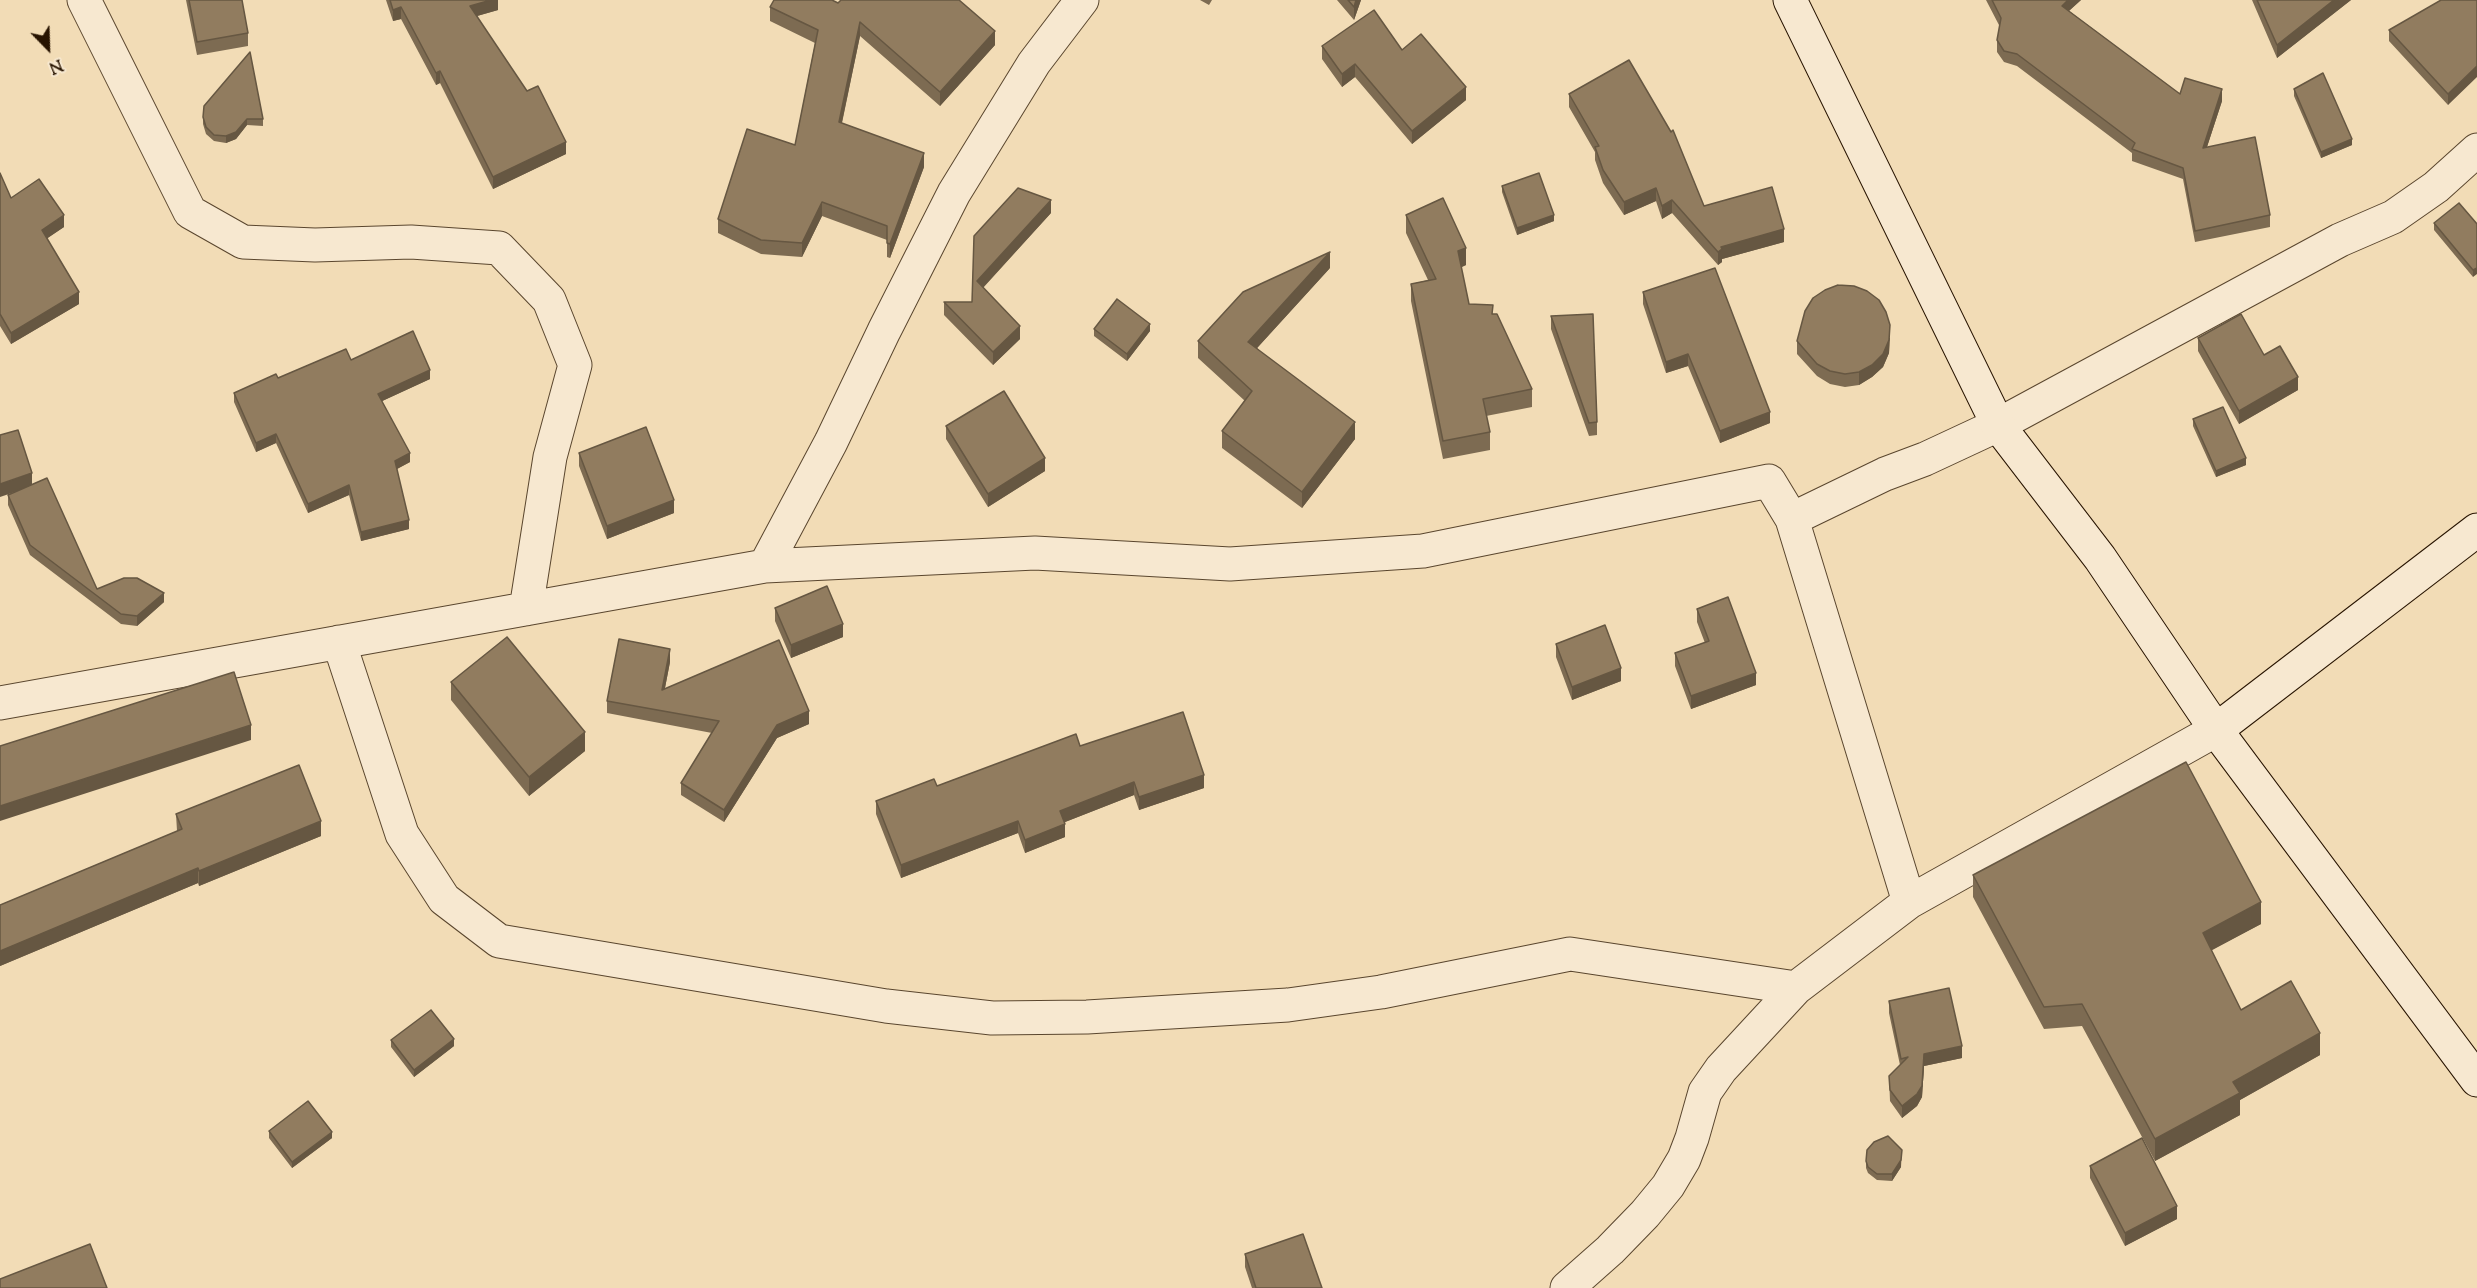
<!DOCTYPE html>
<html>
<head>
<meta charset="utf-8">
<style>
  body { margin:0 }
  #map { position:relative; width:2477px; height:1288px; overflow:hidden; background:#f2dcb6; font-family:"Sorts Mill Goudy",serif }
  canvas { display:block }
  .north { position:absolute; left:18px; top:18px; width:60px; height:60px; -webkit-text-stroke:4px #f7e8d0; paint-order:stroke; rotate:157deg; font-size:16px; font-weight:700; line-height:24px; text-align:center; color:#281401 }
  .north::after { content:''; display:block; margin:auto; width:21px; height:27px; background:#281401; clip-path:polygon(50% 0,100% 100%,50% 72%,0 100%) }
</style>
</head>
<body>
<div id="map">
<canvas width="2477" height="1288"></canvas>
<div class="north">N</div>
</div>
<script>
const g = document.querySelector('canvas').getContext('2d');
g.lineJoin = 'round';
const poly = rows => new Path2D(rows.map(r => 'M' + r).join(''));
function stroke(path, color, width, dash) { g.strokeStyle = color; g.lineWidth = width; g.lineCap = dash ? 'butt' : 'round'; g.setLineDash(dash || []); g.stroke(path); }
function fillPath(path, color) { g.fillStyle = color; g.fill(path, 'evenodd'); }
const street = poly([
  [84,0,190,212,243,242,315,245,411,242,499,248,549,300,575,365,550,457,526,609],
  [1792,519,1909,902],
  [765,566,831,442,884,331,954,193,1034,63,1082,0],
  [339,642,402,834,444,899,499,941,886,1006,992,1018,1087,1017,1288,1005,1381,992,1570,954,1796,988],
  [0,703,765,566,1035,553,1230,564,1423,551,1769,481,1792,519,1885,474,1925,459,1998,425,2340,240,2393,217,2436,187,2477,150],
  [1567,1288,1610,1250,1645,1214,1668,1186,1684,1159,1692,1138,1705,1092,1721,1069,1796,988,1909,902,2216,730]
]);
const secondary = poly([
  [1790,0,1998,425,2100,558,2216,730,2477,1080],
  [2216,730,2477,530]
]);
stroke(street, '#5a462e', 35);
stroke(secondary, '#281401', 35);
stroke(street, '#f7e8d0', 33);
stroke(secondary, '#f7e8d0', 33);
fillPath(poly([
  [186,0,242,0,248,33,248,46,197,55],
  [386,0,498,0,498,10,477,16,566,154,493,189,440,83,436,85,401,19,393,21],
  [1200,0,1212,0,1209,5],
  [1337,0,1361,0,1354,20],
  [1986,0,2081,0,2069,11,2180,94,2222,101,2207,147,2270,215,2270,227,2195,242,2183,179,2132,161,2132,153,2017,66,2004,62,1997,52,1997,40,2000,27],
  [2252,0,2351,0,2277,58],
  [2477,0,2448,105,2389,41,2389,30],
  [838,3,995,45,940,106,860,36,842,123,924,167,890,258,887,257,887,240,822,216,802,257,761,254,718,233,718,219,795,145,815,43,770,21,770,7],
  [1322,46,1402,50,1466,100,1412,144,1355,77,1342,87,1322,59],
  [2294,89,2352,145,2321,158,2294,96],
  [1569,94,1704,206,1784,242,1722,259,1722,262,1718,265,1672,213,1662,219,1656,201,1624,215,1603,183,1595,160,1595,152,1569,107],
  [203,117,263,119,263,126,247,125,236,139,226,143,214,141,206,134,203,124],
  [0,173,11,198,64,227,47,238,79,304,11,344,0,326],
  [1502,186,1554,221,1517,235,1502,192],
  [1051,213,983,288,1020,339,993,365,944,315,944,302,972,302,974,236],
  [1406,215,1466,265,1461,267,1469,304,1493,314,1532,389,1532,407,1486,416,1490,432,1490,450,1443,459,1411,301,1411,284,1428,280,1406,233],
  [2434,223,2477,224,2473,277,2434,230],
  [1330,268,1257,348,1355,439,1302,508,1222,448,1222,431,1245,401,1198,358,1198,341],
  [1643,292,1770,423,1720,443,1688,366,1666,373,1643,304],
  [1551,316,1597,422,1597,435,1589,436,1551,329],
  [1094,329,1150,331,1127,361,1094,336],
  [1890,338,1889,353,1883,367,1872,377,1859,385,1845,387,1830,384,1817,376,1797,354,1797,341],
  [2198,338,2264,355,2298,390,2239,424,2198,351],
  [351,360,430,379,382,401,410,462,397,469,409,529,361,541,349,495,308,513,276,443,256,452,234,402,234,393,278,378],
  [2193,419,2246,465,2216,477,2193,426],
  [946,426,1045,471,988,507,946,439],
  [579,453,674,513,607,539,579,466],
  [32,485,97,589,164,602,137,626,121,624,30,555,8,505,8,495,17,491,0,497],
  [775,608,843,637,791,658,775,621],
  [1697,609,1756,685,1691,709,1675,666,1675,653,1705,643,1697,622],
  [1556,644,1621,681,1572,700,1556,657],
  [670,662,665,688,809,724,777,738,724,822,681,795,681,783,712,733,607,713,607,701],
  [451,682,585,751,529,796,451,700],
  [1080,746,1204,788,1139,810,1134,795,1065,822,1065,837,1025,853,1018,833,901,878,876,814,876,801,937,786],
  [176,814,321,836,199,886,198,883,0,966,0,905,177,831],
  [1973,875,2261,924,2211,950,2241,1010,2320,1055,2240,1100,2240,1115,2155,1161,2082,1026,2044,1029,1973,897],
  [1889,1001,1962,1058,1924,1066,1922,1097,1917,1106,1902,1118,1890,1101,1889,1076,1900,1065,1889,1013],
  [391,1040,454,1046,414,1077,391,1047],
  [269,1131,332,1138,292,1168,269,1138],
  [1902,1150,1901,1167,1892,1181,1877,1180,1868,1173,1866,1168,1866,1161],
  [2090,1166,2177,1219,2125,1246,2090,1178],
  [1245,1254,1322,1288,1252,1288,1245,1267]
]), '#7d6b52');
fillPath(poly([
  [491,0,498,0,498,10,470,18,470,6],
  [1356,0,1361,0,1354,20,1354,7],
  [2068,0,2081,0,2062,17,2062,6],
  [2334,0,2351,0,2277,58,2277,45],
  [401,7,401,19,393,21,393,10],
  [860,22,860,36,839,136,839,122],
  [995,31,995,45,940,106,940,92],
  [1355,64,1355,77,1342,87,1342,74],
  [2477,66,2477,77,2448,105,2448,94],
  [440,71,440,83,436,85,436,73],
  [1466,87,1466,100,1412,144,1412,131],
  [2222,89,2222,101,2203,159,2203,148],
  [247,119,247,125,236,139,226,143,226,136],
  [2352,139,2352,145,2321,158,2321,152],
  [566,142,566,154,493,189,493,177],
  [924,153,924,167,890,258,890,244],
  [1656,188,1656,201,1624,215,1624,202],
  [1051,200,1051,213,977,294,977,281],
  [1672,200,1672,213,1662,219,1662,206],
  [822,202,822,216,802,257,802,243],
  [64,215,64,227,42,242,42,230],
  [1554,215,1554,221,1517,235,1517,228],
  [1784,229,1784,242,1722,259,1722,262,1718,265,1718,252,1721,247],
  [1466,248,1466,265,1458,269,1458,251],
  [1330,252,1330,268,1248,358,1248,342],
  [2477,268,2477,274,2473,277,2473,270],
  [79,292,79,304,11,344,11,333],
  [1150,324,1150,331,1127,361,1127,354],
  [1890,325,1889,353,1883,367,1872,377,1859,385,1859,372],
  [1020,326,1020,339,993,365,993,352],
  [1688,354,1688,366,1666,373,1666,362],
  [430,370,430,379,378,403,378,394],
  [2298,377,2298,390,2239,424,2239,411],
  [1770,412,1770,423,1720,443,1720,431],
  [1355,422,1355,439,1302,508,1302,492],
  [276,434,276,443,256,452,256,443],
  [410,453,410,462,395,470,395,461],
  [1045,458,1045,471,988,507,988,494],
  [2246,458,2246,465,2216,477,2216,471],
  [32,473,32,486,0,497,0,484],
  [349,485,349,495,308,513,308,504],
  [674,500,674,513,607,539,607,526],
  [409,520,409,529,361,541,361,532],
  [164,593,164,602,137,626,137,616],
  [843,624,843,637,791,658,791,645],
  [670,649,670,662,662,703,662,690],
  [1621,668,1621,681,1572,700,1572,687],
  [1756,673,1756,685,1691,709,1691,696],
  [809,711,809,724,777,738,724,822,724,810,777,725],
  [251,725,251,740,0,821,0,806],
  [585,732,585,751,529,796,529,777],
  [1204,775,1204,788,1139,810,1139,797],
  [1134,782,1134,795,1060,824,1060,811],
  [321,821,321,836,199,886,199,871],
  [1018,821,1018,833,901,878,901,865],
  [1065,824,1065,837,1025,853,1025,840],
  [198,868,198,883,0,966,0,951],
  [2261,902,2261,924,2203,955,2203,933],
  [2320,1033,2320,1055,2240,1100,2240,1115,2155,1161,2155,1139,2233,1082],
  [454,1039,454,1046,414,1077,414,1070],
  [1962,1046,1962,1058,1924,1066,1922,1097,1917,1106,1902,1118,1902,1106,1924,1054],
  [332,1132,332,1138,292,1168,292,1162],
  [1901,1160,1901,1167,1892,1181,1892,1174],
  [2177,1206,2177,1219,2125,1246,2125,1233]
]), '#665742');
const building = poly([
  [189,0,242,0,248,33,197,42,189,0],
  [390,0,491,0,470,6,527,91,538,86,566,142,493,177,440,71,436,73,401,7,393,10,390,0],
  [774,0,832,0,838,3,841,0,959,0,995,31,940,92,860,22,839,122,924,153,890,244,887,243,887,226,822,202,802,243,761,240,718,219,747,129,795,145,818,30,770,7,774,0],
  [1348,0,1356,0,1354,7,1348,0],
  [1992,0,2068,0,2062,6,2180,94,2185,78,2222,89,2203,148,2255,137,2270,215,2195,231,2183,168,2132,149,2135,143,2017,54,2004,51,1997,40,2001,18,1992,0],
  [2257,0,2334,0,2277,45,2257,0],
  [2441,0,2477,0,2477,66,2448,94,2389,30,2441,0],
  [1374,10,1402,50,1421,34,1466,87,1412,131,1355,64,1342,74,1322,46,1374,10],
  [250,52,263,119,247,119,236,132,226,136,214,135,206,127,203,117,204,106,250,52],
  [1629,60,1671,132,1673,130,1704,206,1772,187,1784,229,1721,247,1722,249,1718,252,1672,200,1662,206,1656,188,1624,202,1603,170,1595,147,1599,146,1569,94,1629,60],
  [2323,73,2352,139,2321,152,2294,89,2323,73],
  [0,173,11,198,39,179,64,215,42,230,79,292,11,333,0,314,0,173],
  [1539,173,1554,215,1517,228,1502,186,1539,173],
  [1018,188,1051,200,977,281,1020,326,993,352,944,302,972,302,974,236,1018,188],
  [1443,198,1466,248,1458,251,1469,304,1493,305,1492,314,1497,314,1532,389,1483,399,1490,432,1443,441,1411,284,1436,279,1406,215,1443,198],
  [2459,203,2477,224,2477,268,2473,270,2434,223,2459,203],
  [1330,252,1248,342,1355,422,1302,492,1222,431,1252,391,1198,341,1243,292,1330,252],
  [1715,268,1770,412,1720,431,1688,354,1666,362,1643,292,1715,268],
  [1838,285,1854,286,1867,291,1879,300,1886,312,1890,325,1889,340,1883,354,1872,365,1859,372,1845,374,1830,371,1817,364,1797,341,1805,311,1813,298,1825,290,1838,285],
  [1117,299,1150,324,1127,354,1094,329,1117,299],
  [1593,314,1597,422,1589,423,1551,316,1593,314],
  [2241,314,2264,355,2280,346,2298,377,2239,411,2198,338,2241,314],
  [413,331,430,370,378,394,410,453,395,461,409,520,361,532,349,485,308,504,276,434,256,443,234,393,276,374,278,378,346,349,351,360,413,331],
  [1004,391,1045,458,988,494,946,426,1004,391],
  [2223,407,2246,458,2216,471,2193,419,2223,407],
  [646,427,674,500,607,526,579,453,646,427],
  [18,430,32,473,0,484,0,435,18,430],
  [47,478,97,589,124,578,137,578,164,593,137,616,121,614,30,545,8,495,47,478],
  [827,586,843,624,791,645,775,608,827,586],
  [1728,597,1756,673,1691,696,1675,653,1709,641,1697,609,1728,597],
  [1605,625,1621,668,1572,687,1556,644,1605,625],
  [507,637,585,732,529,777,451,682,507,637],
  [619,639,670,649,662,690,779,640,809,711,777,725,724,810,681,783,719,721,607,701,619,639],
  [234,672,251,725,0,806,0,746,234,672],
  [1183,712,1204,775,1139,797,1134,782,1060,811,1065,824,1025,840,1018,821,901,865,876,801,934,779,937,786,1076,734,1080,746,1183,712],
  [2186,762,2261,902,2203,933,2241,1010,2291,981,2320,1033,2233,1082,2240,1093,2155,1139,2082,1004,2044,1007,1973,875,2186,762],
  [299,765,321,821,199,871,198,868,0,951,0,905,182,829,176,814,299,765],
  [1949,988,1962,1046,1924,1054,1922,1086,1917,1094,1902,1106,1890,1090,1889,1076,1908,1057,1901,1059,1889,1001,1949,988],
  [431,1010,454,1039,414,1070,391,1040,431,1010],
  [308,1101,332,1132,292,1162,269,1131,308,1101],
  [1888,1136,1902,1150,1901,1160,1892,1174,1877,1174,1868,1167,1866,1161,1867,1150,1874,1142,1888,1136],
  [2142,1138,2177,1206,2125,1233,2090,1166,2142,1138],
  [1303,1234,1322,1288,1256,1288,1245,1254,1303,1234],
  [90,1244,107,1288,0,1288,0,1279,90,1244]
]);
fillPath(building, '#917c5f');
stroke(building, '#665742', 1.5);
</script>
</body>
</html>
